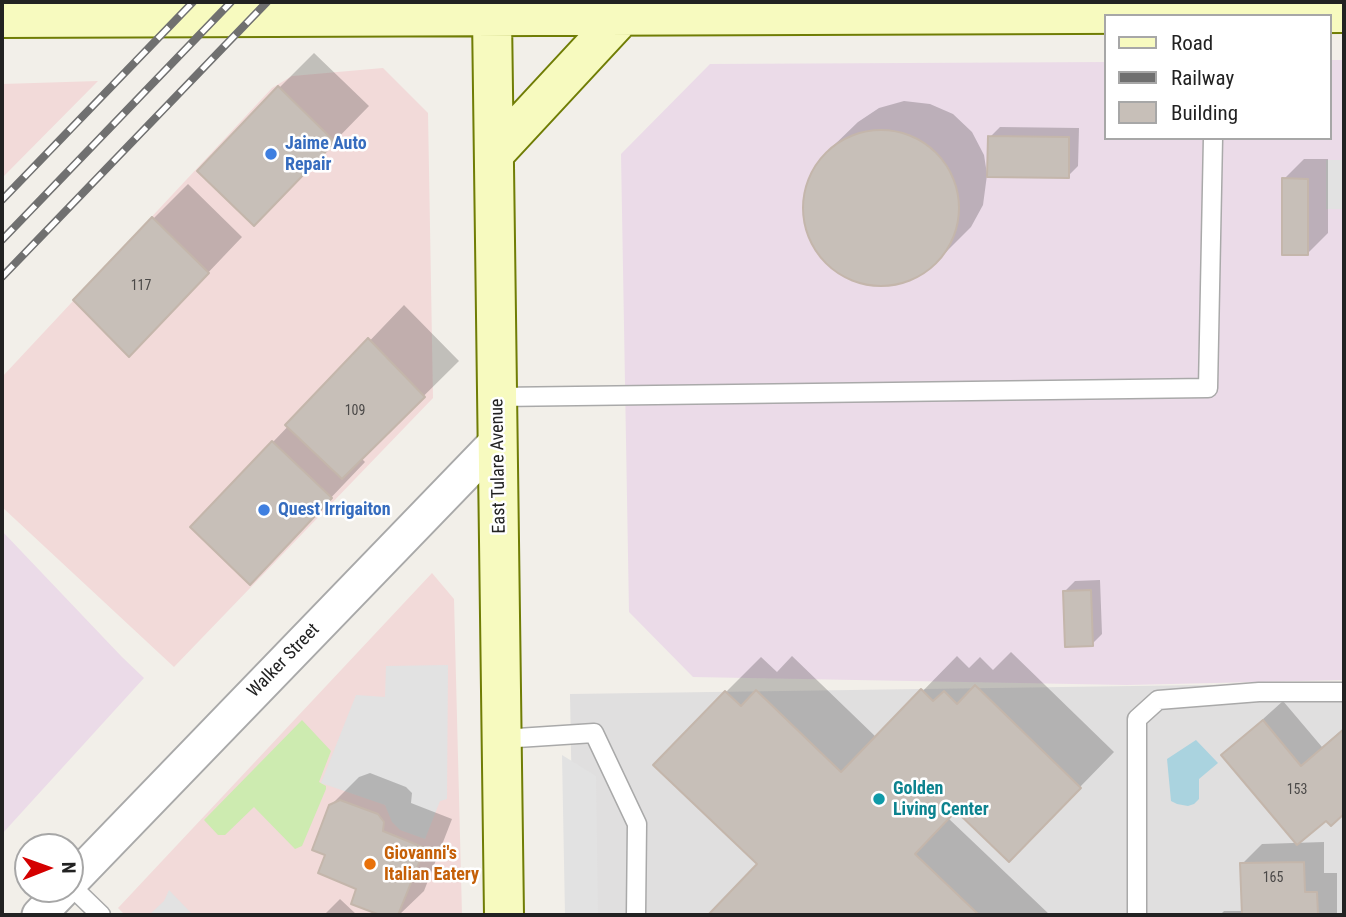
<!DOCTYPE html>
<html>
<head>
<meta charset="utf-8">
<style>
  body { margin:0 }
  #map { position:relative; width:1346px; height:917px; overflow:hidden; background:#f2efe9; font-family:"Roboto Condensed",sans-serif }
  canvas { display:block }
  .frame { position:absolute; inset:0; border:4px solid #222; pointer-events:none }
  .legend { position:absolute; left:1104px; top:14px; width:228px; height:126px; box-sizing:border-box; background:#fff; border:2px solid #a7a7a7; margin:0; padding:9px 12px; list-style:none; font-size:21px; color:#222 }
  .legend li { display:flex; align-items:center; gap:14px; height:35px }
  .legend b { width:35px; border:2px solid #a7a7a7 }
  .north { position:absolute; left:14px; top:833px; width:70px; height:70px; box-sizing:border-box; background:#fff; border:2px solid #a7a7a7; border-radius:50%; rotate:89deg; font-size:19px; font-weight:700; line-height:28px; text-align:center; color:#222 }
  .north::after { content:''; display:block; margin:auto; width:24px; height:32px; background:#d40000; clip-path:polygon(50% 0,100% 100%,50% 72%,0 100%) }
</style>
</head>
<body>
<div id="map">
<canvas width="1346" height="917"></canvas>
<div class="frame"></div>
<ul class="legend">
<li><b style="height:9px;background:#f7fabf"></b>Road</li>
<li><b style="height:9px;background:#707070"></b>Railway</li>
<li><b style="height:19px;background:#c7bfb8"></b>Building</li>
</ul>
<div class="north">N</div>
</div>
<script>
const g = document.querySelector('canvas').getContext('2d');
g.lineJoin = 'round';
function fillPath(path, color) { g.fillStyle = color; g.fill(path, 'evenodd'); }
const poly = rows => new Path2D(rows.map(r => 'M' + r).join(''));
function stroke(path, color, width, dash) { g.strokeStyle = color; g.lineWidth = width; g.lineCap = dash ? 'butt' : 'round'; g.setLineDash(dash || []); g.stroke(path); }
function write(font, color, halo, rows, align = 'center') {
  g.font = font + ' "Roboto Condensed",sans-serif'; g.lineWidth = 5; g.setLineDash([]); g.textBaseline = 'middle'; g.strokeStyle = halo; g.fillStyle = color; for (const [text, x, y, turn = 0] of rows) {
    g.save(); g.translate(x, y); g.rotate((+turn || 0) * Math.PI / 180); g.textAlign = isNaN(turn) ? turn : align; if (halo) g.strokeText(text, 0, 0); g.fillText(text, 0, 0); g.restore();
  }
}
fillPath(poly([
  [1344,683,1344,915,574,915,570,694]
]), '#e0dfdf');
fillPath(poly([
  [383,68,428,113,433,398,174,667,2,507,2,377,272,88,292,76],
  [98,81,2,178,2,84],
  [432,573,454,599,462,915,125,915,118,908]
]), '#f2dad9');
fillPath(poly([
  [1330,60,1344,60,1344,680,1127,685,693,677,629,612,621,154,710,64,1106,62,1106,138,1330,138],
  [2,531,122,657,144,678,2,834]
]), '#ebdbe8');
fillPath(poly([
  [302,720,331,751,319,782,326,786,326,789,302,846,295,849,254,807,225,835,218,835,204,820]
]), '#cdebb0');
fillPath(poly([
  [1326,160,1344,160,1344,209,1326,209],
  [448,665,447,799,440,801,425,839,400,830,392,822,385,805,321,783,356,695,385,697,386,666],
  [562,755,596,776,598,915,565,915],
  [169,890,193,915,149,915,164,901]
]), '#e2e2e2');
fillPath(poly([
  [1196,740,1218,763,1199,779,1199,799,1194,804,1188,806,1177,804,1171,801,1167,759]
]), '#aad3df');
fillPath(poly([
  [314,53,369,106,289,188,279,88],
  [904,101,930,104,953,114,972,132,984,155,987,174,989,174,990,137,1000,127,1079,128,1078,166,1068,176,987,175,983,205,971,227,942,256,923,273,900,283,875,285,851,279,830,266,814,246,805,223,805,197,812,172,828,151,858,122,879,108],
  [1304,159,1328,159,1328,233,1308,253,1284,179],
  [188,184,242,237,164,319,153,219],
  [404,305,459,361,361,458,365,462,284,547,273,442],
  [1100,580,1102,634,1092,644,1065,591,1075,581],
  [1011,652,1114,752,1044,824,957,809,948,818,1050,915,710,915,759,864,726,692,761,657,777,672,792,656,877,738,957,656,969,668,980,657,993,670],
  [1283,701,1322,747,1344,728,1344,812,1331,824,1223,755],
  [370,773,406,787,412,793,411,803,452,819,424,891,399,915,385,915,353,903,359,888,328,854,330,806,359,777],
  [1324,842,1324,873,1337,873,1337,915,1220,915,1224,911,1243,911,1242,864,1262,844],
  [340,899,357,915,324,915]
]), '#0003');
const building = poly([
  [278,86,335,142,254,226,197,171,278,86],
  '803 208a78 78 0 1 1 156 0a78 78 0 1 1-156 0Z',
  [988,136,1069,137,1069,178,987,177,988,136],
  [1282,178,1308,179,1308,255,1282,255,1282,178],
  [152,217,209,273,129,357,73,300,152,217],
  [368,338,425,397,342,479,285,425,368,338],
  [272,441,332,498,250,585,190,527,272,441],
  [1091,590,1093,646,1065,647,1063,591,1091,590],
  [975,685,1081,788,1009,862,956,811,915,854,979,915,708,915,757,864,653,765,725,691,741,706,756,690,841,772,921,689,933,701,944,691,957,704,975,685],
  [1263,720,1301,766,1344,729,1344,814,1331,826,1326,821,1297,845,1221,755,1263,720],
  [340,800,378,814,384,822,383,831,425,848,398,915,380,915,351,904,356,889,318,873,325,855,312,850,329,805,340,800],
  [1304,862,1305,892,1317,892,1318,915,1242,915,1240,863,1304,862]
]);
fillPath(building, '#c7bfb8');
stroke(building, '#c4b6ab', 2);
const lane = poly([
  [498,397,1208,388,1213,138],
  [502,739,594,733,637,824,636,915],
  [70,885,101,915],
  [1137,915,1137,719,1158,700,1259,692,1344,692]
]);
const street = poly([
  [70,883,498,440],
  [39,915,64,889]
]);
const secondary = poly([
  [492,16,504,915],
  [2,18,1344,13],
  [494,154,622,16]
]);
stroke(lane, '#a9a9a9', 21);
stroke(street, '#a9a9a9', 37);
stroke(secondary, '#707d05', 42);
stroke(lane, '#fff', 18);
stroke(street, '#fff', 33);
stroke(secondary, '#f7fabf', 38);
const rail = poly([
  [2,200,193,2],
  [2,240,231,2],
  [2,277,267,2]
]);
stroke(rail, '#707070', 8);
stroke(rail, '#fff', 5, [16]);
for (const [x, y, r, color] of [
  [271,154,7,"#3f7fe0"],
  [264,510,7,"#3f7fe0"],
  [879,799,7,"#0f9aa8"],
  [370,864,7,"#e8710a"]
]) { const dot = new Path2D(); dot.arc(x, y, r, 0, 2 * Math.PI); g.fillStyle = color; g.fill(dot); stroke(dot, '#fff', 2.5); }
write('14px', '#4b4948', null, [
  ["117",141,286],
  ["109",355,411],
  ["153",1297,790],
  ["165",1273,878]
]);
write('bold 18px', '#366cbe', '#fff', [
  ["Jaime Auto",285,144],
  ["Repair",285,165],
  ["Quest Irrigaiton",278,510]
], 'left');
write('18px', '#222', '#fff', [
  ["East Tulare Avenue",499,466,-91],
  ["Walker Street",284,661,-46]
]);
write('bold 18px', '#0d838f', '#fff', [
  ["Golden",893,789],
  ["Living Center",893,810]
], 'left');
write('bold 18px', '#c56008', '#fff', [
  ["Giovanni's",384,854],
  ["Italian Eatery",384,875]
], 'left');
</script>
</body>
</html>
